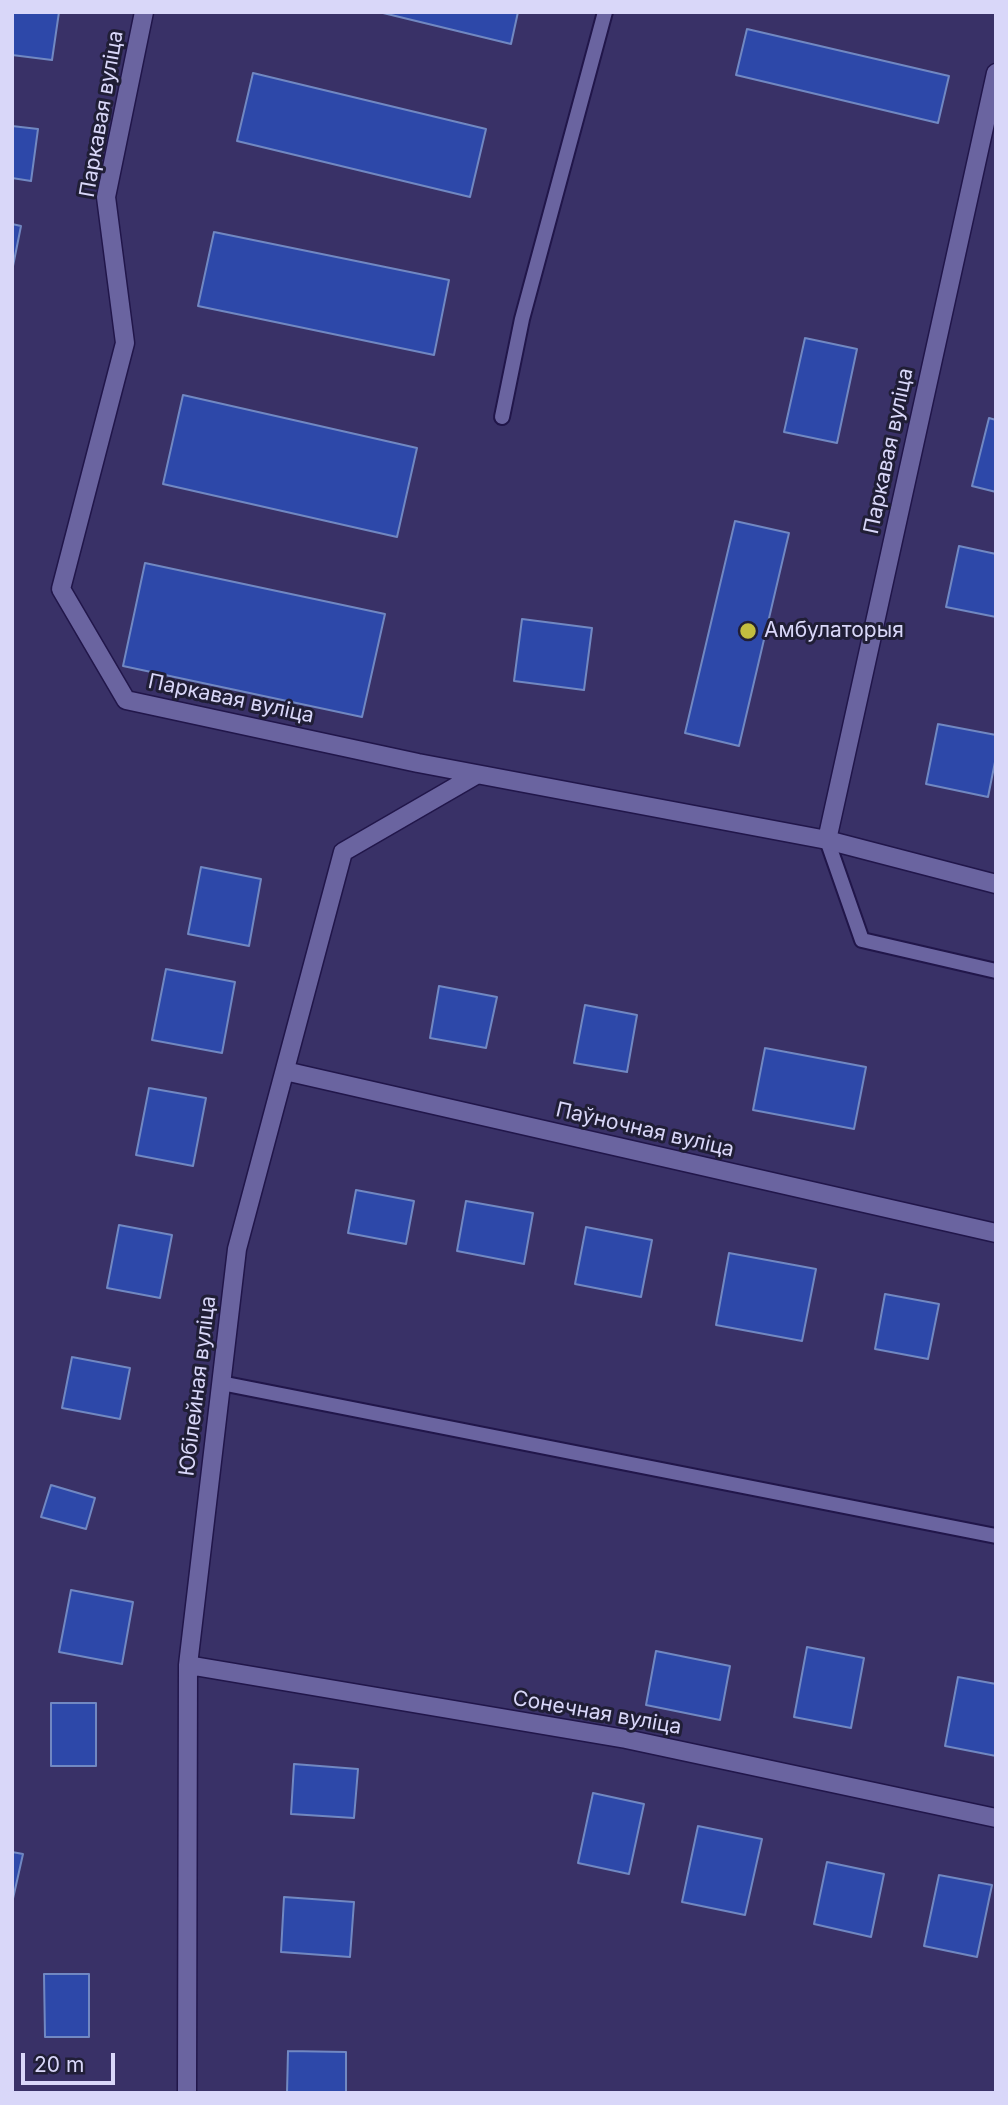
<!DOCTYPE html>
<html>
<head>
<meta charset="utf-8">
<style>
  body { margin:0 }
  #map { position:relative; width:1008px; height:2105px; overflow:hidden; background:#393167; font-family:Inter,sans-serif }
  canvas { display:block }
  .frame { position:absolute; inset:0; border:14px solid #d9d7f9; pointer-events:none }
  .scale { position:absolute; left:21px; top:2053px; width:94px; height:32px; box-sizing:border-box; border:4px solid #d9d7f9; border-top:0; padding-left:9px; font-size:21px; line-height:24px; white-space:nowrap; color:#d9d7f9; -webkit-text-stroke:5px #201e36; paint-order:stroke }
</style>
</head>
<body>
<div id="map">
<canvas width="1008" height="2105"></canvas>
<div class="frame"></div>
<div class="scale">20 m</div>
</div>
<script>
const g = document.querySelector('canvas').getContext('2d');
g.lineJoin = 'round';
function fillPath(path, color) { g.fillStyle = color; g.fill(path, 'evenodd'); }
const poly = rows => new Path2D(rows.map(r => 'M' + r).join(''));
function stroke(path, color, width, dash) { g.strokeStyle = color; g.lineWidth = width; g.lineCap = dash ? 'butt' : 'round'; g.setLineDash(dash || []); g.stroke(path); }
function write(font, color, halo, rows, align = 'center') {
  g.font = font + ' Inter,sans-serif'; g.lineWidth = 6; g.setLineDash([]); g.textBaseline = 'middle'; g.strokeStyle = halo; g.fillStyle = color; for (const [text, x, y, turn = 0] of rows) {
    g.save(); g.translate(x, y); g.rotate((+turn || 0) * Math.PI / 180); g.textAlign = isNaN(turn) ? turn : align; if (halo) g.strokeText(text, 0, 0); g.fillText(text, 0, 0); g.restore();
  }
}
const building = poly([
  [12,12,59,12,52,60,12,55,12,12],
  [379,12,518,12,511,44,379,12],
  [747,29,949,76,938,123,736,75,747,29],
  [253,73,486,129,470,197,237,141,253,73],
  [12,126,38,129,31,181,12,178,12,126],
  [12,224,21,226,13,266,12,266,12,224],
  [214,232,449,280,434,355,198,306,214,232],
  [805,338,857,349,837,443,784,432,805,338],
  [183,395,417,448,397,537,163,484,183,395],
  [989,418,996,420,996,492,972,486,989,418],
  [735,521,789,533,739,746,685,733,735,521],
  [959,546,996,554,996,617,946,607,959,546],
  [145,563,385,614,362,717,123,666,145,563],
  [522,619,592,628,584,690,514,681,522,619],
  [938,724,996,735,996,757,988,797,926,784,938,724],
  [201,867,261,879,249,946,188,934,201,867],
  [166,969,235,982,222,1053,152,1040,166,969],
  [439,986,497,997,486,1048,430,1038,439,986],
  [585,1005,637,1015,627,1072,574,1063,585,1005],
  [765,1048,866,1067,854,1129,753,1110,765,1048],
  [149,1088,206,1098,193,1166,136,1155,149,1088],
  [356,1190,414,1201,406,1244,348,1233,356,1190],
  [466,1201,533,1213,524,1264,457,1251,466,1201],
  [119,1225,172,1235,160,1298,107,1288,119,1225],
  [586,1227,652,1240,641,1297,575,1284,586,1227],
  [729,1253,816,1269,802,1341,716,1325,729,1253],
  [885,1294,939,1304,928,1359,875,1349,885,1294],
  [72,1357,130,1368,120,1419,62,1408,72,1357],
  [51,1485,95,1498,86,1529,41,1517,51,1485],
  [71,1590,133,1602,122,1664,59,1652,71,1590],
  [807,1647,864,1658,851,1728,794,1717,807,1647],
  [656,1651,730,1666,720,1720,646,1705,656,1651],
  [958,1677,996,1684,996,1756,945,1746,958,1677],
  [51,1703,96,1703,96,1766,51,1766,51,1703],
  [294,1764,358,1769,354,1818,291,1814,294,1764],
  [593,1793,644,1804,629,1874,578,1863,593,1793],
  [698,1826,762,1839,745,1915,682,1902,698,1826],
  [12,1852,23,1854,12,1903,12,1852],
  [827,1862,884,1874,871,1937,814,1924,827,1862],
  [939,1875,992,1885,977,1957,924,1946,939,1875],
  [284,1897,354,1902,350,1957,281,1952,284,1897],
  [44,1974,89,1974,89,2037,45,2037,44,1974],
  [288,2051,346,2052,346,2093,287,2093,288,2051]
]);
fillPath(building, '#2d48a9');
stroke(building, '#7188c2', 2);
const lane = poly([
  [502,417,522,319,605,12],
  [827,840,862,940,996,971],
  [221,1383,996,1536]
]);
const street = poly([
  [144,12,106,197,125,343,61,589,126,700,418,763,827,840,996,884],
  [827,840,996,73],
  [285,1071,996,1233],
  [188,1665,626,1739,996,1818],
  [187,2093,188,1665,237,1249,343,852,476,775]
]);
stroke(lane, '#21164a', 18);
stroke(street, '#21164a', 21);
stroke(lane, '#6a64a0', 14);
stroke(street, '#6a64a0', 18);
for (const [x, y, r, color] of [
  [748,631,9,"#c2bd3f"]
]) { const dot = new Path2D(); dot.arc(x, y, r, 0, 2 * Math.PI); g.fillStyle = color; g.fill(dot); stroke(dot, '#201e36', 2.5); }
write('21px', '#d9d7f9', '#201e36', [
  ["Паркавая вуліца",102,114,-80],
  ["Паркавая вуліца",889,451,-78],
  ["Паркавая вуліца",231,699,12],
  ["Паўночная вуліца",645,1130,13],
  ["Юбілейная вуліца",198,1386,-83],
  ["Сонечная вуліца",597,1713,10]
]);
write('21px', '#d9d7f9', '#201e36', [
  ["Амбулаторыя",764,631]
], 'left');
</script>
</body>
</html>
